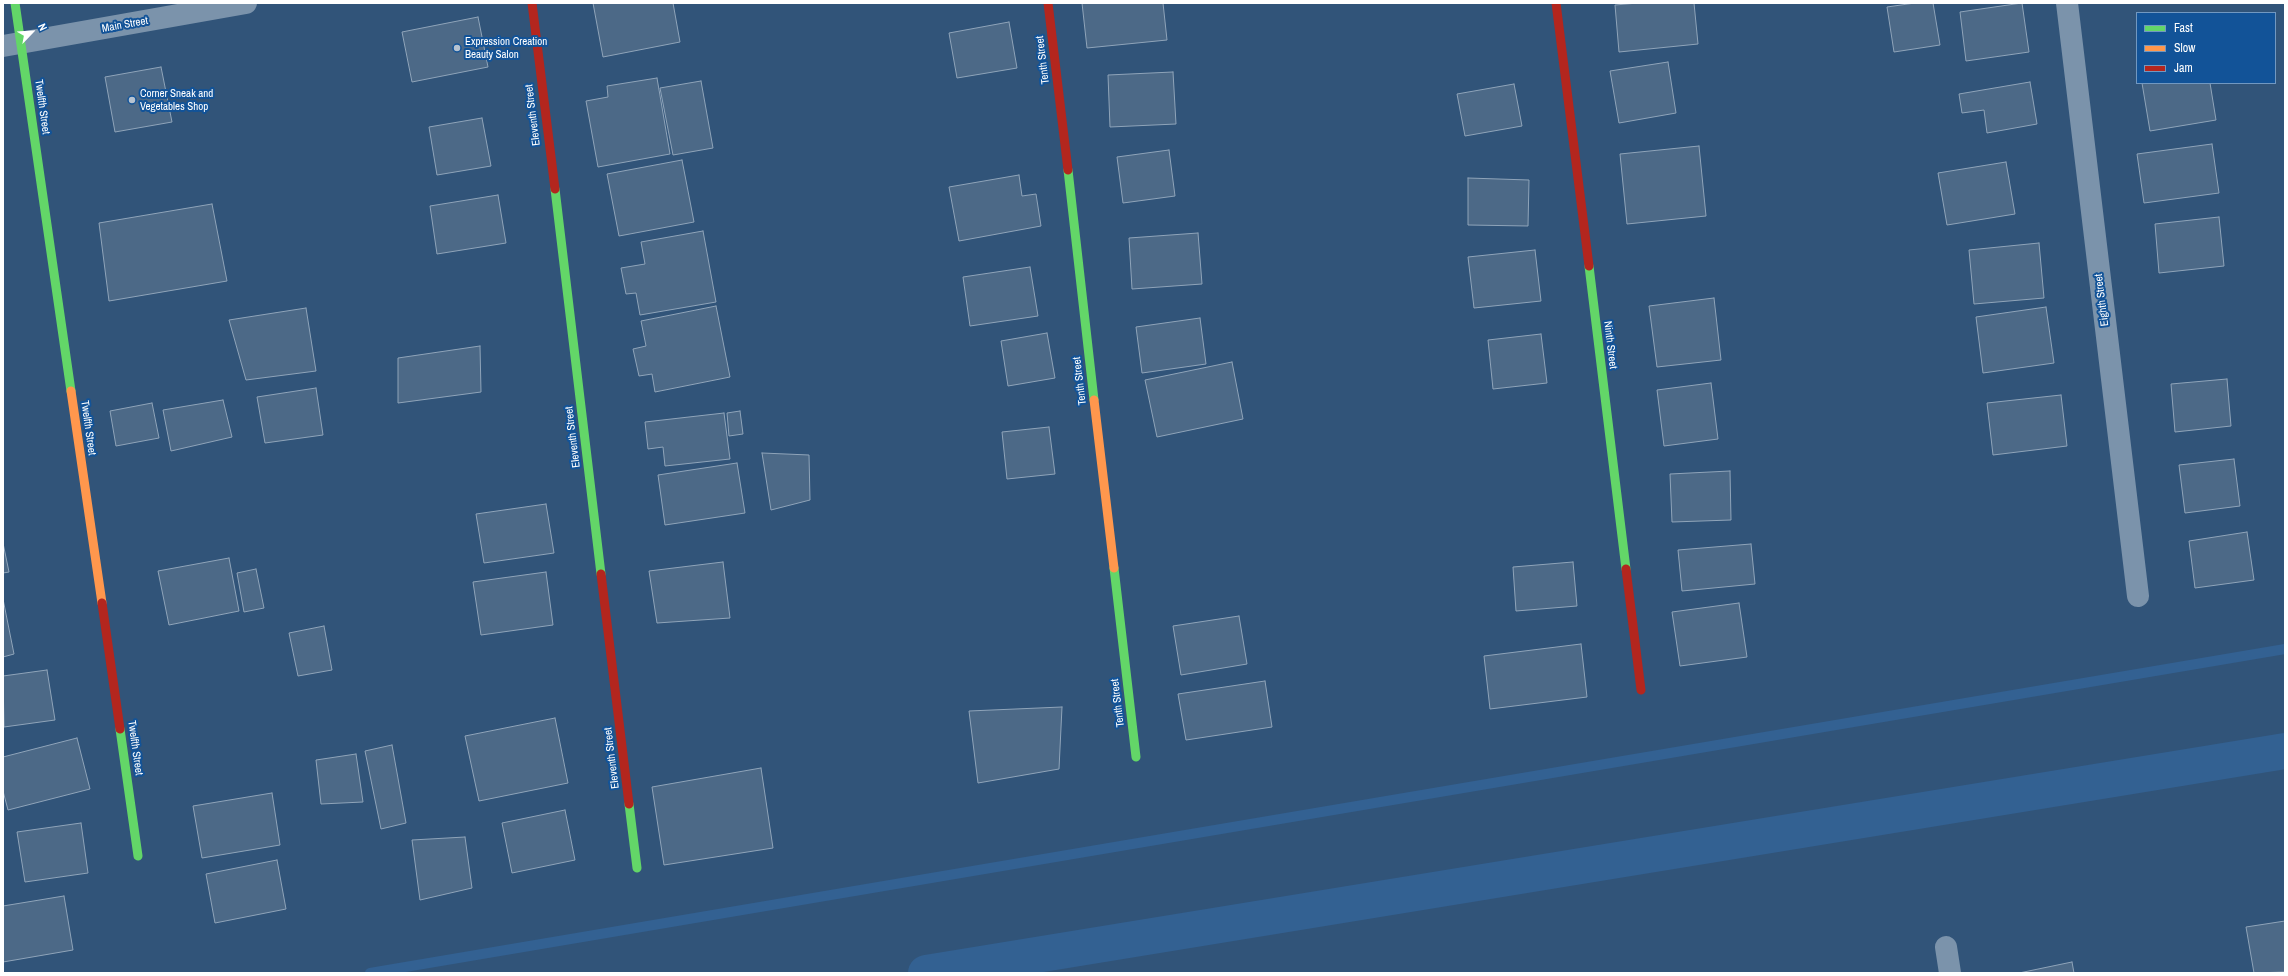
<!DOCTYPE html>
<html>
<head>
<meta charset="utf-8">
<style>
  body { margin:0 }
  #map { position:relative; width:2288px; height:976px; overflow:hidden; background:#315479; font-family:"Archivo Narrow",sans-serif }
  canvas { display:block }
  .frame { position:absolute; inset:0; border:4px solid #fff; pointer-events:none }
  .legend { position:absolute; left:2136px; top:12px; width:140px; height:72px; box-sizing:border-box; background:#125398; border:1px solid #7198c1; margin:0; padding:5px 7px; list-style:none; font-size:12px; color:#fff }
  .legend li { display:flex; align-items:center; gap:8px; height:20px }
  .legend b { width:20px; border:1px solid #7198c1 }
  .north { position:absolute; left:12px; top:12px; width:40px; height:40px; -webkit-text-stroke:3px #125398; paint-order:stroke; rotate:65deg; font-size:11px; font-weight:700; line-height:16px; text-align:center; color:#fff }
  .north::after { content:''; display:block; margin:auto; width:14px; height:18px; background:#fff; clip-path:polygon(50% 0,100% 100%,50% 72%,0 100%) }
</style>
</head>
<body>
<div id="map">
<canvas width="2288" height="976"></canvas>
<div class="frame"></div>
<ul class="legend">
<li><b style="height:5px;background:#63d668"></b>Fast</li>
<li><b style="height:5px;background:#ff974d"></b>Slow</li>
<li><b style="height:5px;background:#b3261e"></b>Jam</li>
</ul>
<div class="north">N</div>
</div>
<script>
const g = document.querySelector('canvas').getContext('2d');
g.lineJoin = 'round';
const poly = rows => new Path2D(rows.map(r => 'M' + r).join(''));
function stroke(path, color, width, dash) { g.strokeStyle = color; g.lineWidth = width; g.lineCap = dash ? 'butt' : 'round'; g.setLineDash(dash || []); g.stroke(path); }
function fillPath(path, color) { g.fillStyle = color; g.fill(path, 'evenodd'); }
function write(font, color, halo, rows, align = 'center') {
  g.font = font + ' "Archivo Narrow",sans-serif'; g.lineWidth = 4; g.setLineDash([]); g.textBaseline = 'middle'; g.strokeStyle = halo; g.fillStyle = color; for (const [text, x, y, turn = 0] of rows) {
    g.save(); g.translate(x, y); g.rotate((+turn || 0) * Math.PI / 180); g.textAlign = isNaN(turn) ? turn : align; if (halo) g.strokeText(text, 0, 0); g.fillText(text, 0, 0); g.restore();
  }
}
stroke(poly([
  [370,973,2285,649]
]), '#336192', 10);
stroke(poly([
  [926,973,2285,751]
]), '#336192', 36);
const building = poly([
  [593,3,673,3,680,42,603,57,593,3],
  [1082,3,1163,3,1167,40,1087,48,1082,3],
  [1638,3,1694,3,1698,44,1619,52,1615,5,1638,3],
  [1915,3,1933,3,1940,45,1894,52,1887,7,1915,3],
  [2022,3,2029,52,1966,61,1960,12,2022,3],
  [478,17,488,67,412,82,402,32,478,17],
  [1009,22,1017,68,957,78,949,33,1009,22],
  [1668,62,1676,113,1619,123,1610,71,1668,62],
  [161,67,172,122,115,132,105,77,161,67],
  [1173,72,1176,124,1110,127,1108,75,1173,72],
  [657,78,670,154,598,167,586,101,608,97,607,86,657,78],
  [701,81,713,148,673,155,660,88,701,81],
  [2030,82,2037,124,1987,133,1984,110,1962,113,1959,94,2030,82],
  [2142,83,2210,83,2216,120,2150,131,2142,83],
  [1514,84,1522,126,1465,136,1457,94,1514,84],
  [482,118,491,166,437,175,429,127,482,118],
  [2212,144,2219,193,2144,203,2137,154,2212,144],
  [1699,146,1706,216,1627,224,1620,154,1699,146],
  [1169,150,1175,196,1123,203,1117,157,1169,150],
  [682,160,694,222,619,236,607,174,682,160],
  [2006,162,2015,214,1947,225,1938,173,2006,162],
  [1019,175,1022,196,1036,194,1041,226,959,241,949,187,1019,175],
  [1468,178,1529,180,1528,226,1468,225,1468,178],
  [498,195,506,243,437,254,430,206,498,195],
  [212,204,227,281,109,301,99,223,212,204],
  [2219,217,2224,266,2159,273,2155,224,2219,217],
  [703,231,716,302,640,315,636,293,626,294,621,268,645,264,641,242,703,231],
  [1198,233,1202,284,1132,289,1129,238,1198,233],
  [2039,243,2044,298,1974,304,1969,250,2039,243],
  [1535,250,1541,301,1474,308,1468,257,1535,250],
  [1030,267,1038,316,970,326,963,277,1030,267],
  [1714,298,1721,360,1657,367,1649,306,1714,298],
  [716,306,730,377,655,392,652,374,639,376,633,349,646,346,641,321,716,306],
  [2046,307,2054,363,1983,373,1976,317,2046,307],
  [306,308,316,371,246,380,229,320,306,308],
  [1200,318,1206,364,1142,373,1136,327,1200,318],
  [1047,333,1055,378,1008,386,1001,341,1047,333],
  [1541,334,1547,383,1493,389,1488,340,1541,334],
  [480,346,481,392,398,403,398,358,480,346],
  [1232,362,1243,419,1157,437,1145,380,1232,362],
  [2227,379,2231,426,2175,432,2171,384,2227,379],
  [1711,383,1718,439,1664,446,1657,390,1711,383],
  [316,388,323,435,265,443,257,397,316,388],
  [2061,395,2067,446,1993,455,1987,403,2061,395],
  [223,400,232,437,171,451,163,410,223,400],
  [152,403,159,438,116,446,110,411,152,403],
  [740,411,743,434,729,436,727,413,740,411],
  [724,413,730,459,665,466,663,447,648,449,645,422,724,413],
  [1049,427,1055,474,1007,479,1002,432,1049,427],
  [762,453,809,455,810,500,771,510,762,453],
  [2234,459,2240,506,2185,513,2179,465,2234,459],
  [737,463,745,513,665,525,658,475,737,463],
  [1730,471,1731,520,1672,522,1670,474,1730,471],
  [546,504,554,553,484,563,476,514,546,504],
  [2247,532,2254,580,2195,588,2189,541,2247,532],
  [3,543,9,572,3,573,3,543],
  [1751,544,1755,584,1682,591,1678,550,1751,544],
  [229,558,239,611,169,625,158,571,229,558],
  [723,562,730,618,657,623,649,571,723,562],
  [1573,562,1577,606,1516,611,1513,567,1573,562],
  [256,569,264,608,244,612,237,573,256,569],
  [546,572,553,625,481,635,473,582,546,572],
  [3,599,14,654,3,657,3,599],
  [1739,603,1747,657,1680,666,1672,612,1739,603],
  [1239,616,1247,664,1181,675,1173,626,1239,616],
  [324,626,332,670,298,676,289,633,324,626],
  [1581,644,1587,697,1490,709,1484,656,1581,644],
  [47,670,55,720,4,727,3,676,47,670],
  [1265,681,1272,727,1186,740,1178,694,1265,681],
  [1062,707,1059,769,978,783,969,711,1062,707],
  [555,718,568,783,479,801,465,736,555,718],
  [77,738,90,789,8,810,3,791,3,757,77,738],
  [392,745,406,823,381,829,365,751,392,745],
  [356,754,363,802,321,804,316,760,356,754],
  [761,768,773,848,664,865,652,787,761,768],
  [272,793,280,845,202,858,193,806,272,793],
  [565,810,575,860,512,873,502,823,565,810],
  [81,823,88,873,25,882,17,832,81,823],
  [465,837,472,888,420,900,412,840,465,837],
  [277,860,286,909,215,923,206,874,277,860],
  [64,896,73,950,3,962,3,906,64,896],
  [2285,921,2285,972,2254,973,2246,927,2285,921],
  [2072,962,2074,973,2019,973,2072,962]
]);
fillPath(building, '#4c6987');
stroke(building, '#8fa4b9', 1);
stroke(poly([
  [2067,3,2138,596],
  [3,46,246,3],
  [1946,947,1950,973]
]), '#7b93ab', 22);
stroke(poly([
  [15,3,71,391],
  [1068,170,1094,400],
  [555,189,601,574],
  [1589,266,1626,569],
  [1114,568,1136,757],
  [120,729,138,856],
  [629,804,637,868]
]), '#63d668', 9);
stroke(poly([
  [71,391,102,603],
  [1094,400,1114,568]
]), '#ff974d', 9);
stroke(poly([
  [532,3,555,189],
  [1048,3,1068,170],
  [1556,3,1589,266],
  [1626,569,1641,690],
  [601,574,629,804],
  [102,603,120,729]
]), '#b3261e', 9);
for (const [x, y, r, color] of [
  [457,48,4,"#b7c3d0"],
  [132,100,4,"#b7c3d0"]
]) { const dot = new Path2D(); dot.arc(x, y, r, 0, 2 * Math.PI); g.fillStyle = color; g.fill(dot); stroke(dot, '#125398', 1.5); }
write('11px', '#fff', '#125398', [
  ["Main Street",125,25,-10],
  ["Tenth Street",1043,60,-97],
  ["Twelfth Street",42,107,82],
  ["Eleventh Street",533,115,-97],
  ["Eighth Street",2102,300,-97],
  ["Ninth Street",1610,345,83],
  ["Tenth Street",1080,381,-97],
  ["Twelfth Street",88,428,82],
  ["Eleventh Street",573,437,-97],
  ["Tenth Street",1118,703,-97],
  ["Twelfth Street",135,748,82],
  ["Eleventh Street",612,758,-97]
]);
write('11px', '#fff', '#125398', [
  ["Expression Creation",465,42],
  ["Beauty Salon",465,55],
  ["Corner Sneak and",140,94],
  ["Vegetables Shop",140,107]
], 'left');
</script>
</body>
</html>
